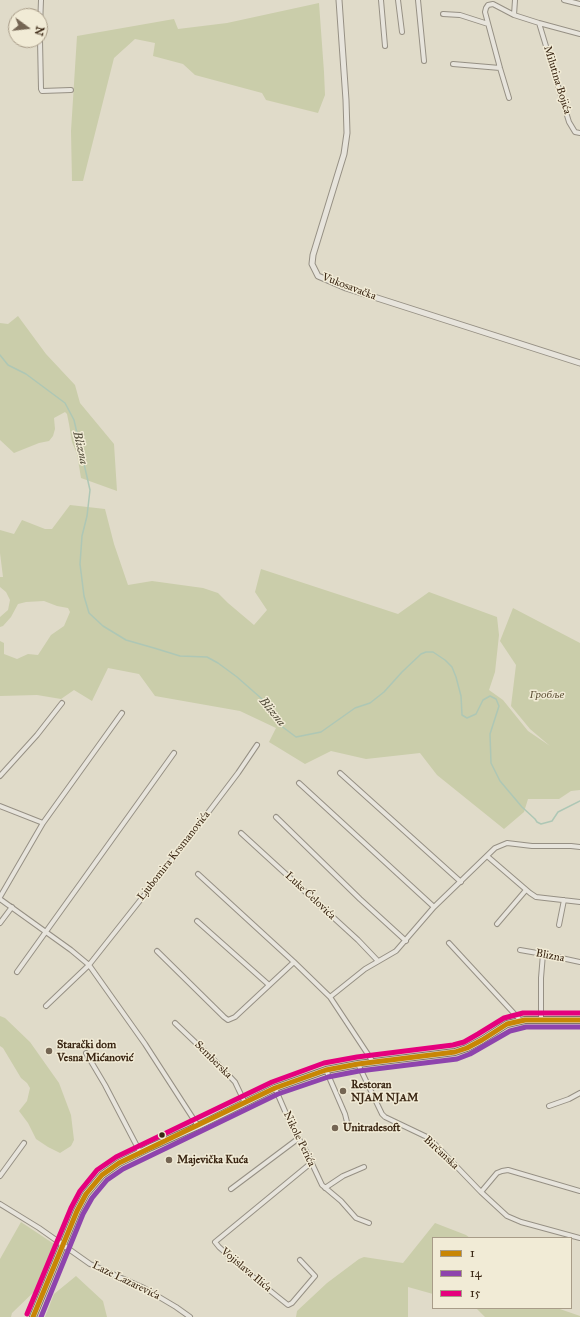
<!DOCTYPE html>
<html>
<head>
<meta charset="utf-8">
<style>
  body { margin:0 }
  #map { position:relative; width:580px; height:1317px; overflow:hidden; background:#e0dbc9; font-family:"IM FELL Great Primer",serif }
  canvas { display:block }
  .legend { position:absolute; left:432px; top:1237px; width:140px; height:72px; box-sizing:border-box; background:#f1ebd6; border:1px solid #a89c88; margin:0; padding:5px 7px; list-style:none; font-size:12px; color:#3a2613 }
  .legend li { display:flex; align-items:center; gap:8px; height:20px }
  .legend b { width:20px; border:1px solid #a89c88 }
  .north { position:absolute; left:8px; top:8px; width:40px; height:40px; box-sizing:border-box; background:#f1ebd6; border:1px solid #a89c88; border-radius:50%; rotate:105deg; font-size:11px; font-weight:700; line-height:16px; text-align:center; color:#3a2613 }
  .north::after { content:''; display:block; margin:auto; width:14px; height:18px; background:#746553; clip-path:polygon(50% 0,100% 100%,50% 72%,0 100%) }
</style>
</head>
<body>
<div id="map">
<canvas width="580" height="1317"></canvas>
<ul class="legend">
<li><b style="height:5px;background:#c88605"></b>1</li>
<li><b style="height:5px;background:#8e44ad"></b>14</li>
<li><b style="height:5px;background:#e5007d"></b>15</li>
</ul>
<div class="north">N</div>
</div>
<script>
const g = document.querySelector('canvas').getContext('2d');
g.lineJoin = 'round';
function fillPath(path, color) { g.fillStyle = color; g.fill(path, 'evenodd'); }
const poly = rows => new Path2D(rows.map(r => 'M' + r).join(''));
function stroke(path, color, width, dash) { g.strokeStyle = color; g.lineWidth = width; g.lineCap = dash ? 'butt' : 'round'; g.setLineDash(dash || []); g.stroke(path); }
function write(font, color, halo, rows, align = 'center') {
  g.font = font + ' "IM FELL Great Primer",serif'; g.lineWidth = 3; g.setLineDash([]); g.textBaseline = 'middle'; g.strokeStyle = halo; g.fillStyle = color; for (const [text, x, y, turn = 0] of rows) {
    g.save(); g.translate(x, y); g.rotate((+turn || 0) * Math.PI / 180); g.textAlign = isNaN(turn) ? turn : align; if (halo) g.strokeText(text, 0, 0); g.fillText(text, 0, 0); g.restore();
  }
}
fillPath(poly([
  [319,3,324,72,325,95,318,113,266,100,262,93,195,75,183,64,153,56,155,43,135,39,114,58,83,181,72,181,71,131,77,36,174,19,178,29,227,23],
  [18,316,46,354,75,385,80,403,114,444,117,491,81,478,77,454,72,442,69,424,67,414,65,412,54,418,55,429,53,436,49,441,39,443,14,453,0,440,0,323,8,324],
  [70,505,105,509,114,544,128,585,152,581,203,588,218,593,228,603,254,625,267,610,255,592,261,569,398,614,429,592,497,617,499,635,495,672,489,690,503,700,528,731,550,746,530,729,511,706,516,665,500,641,513,608,580,643,580,790,571,791,559,799,528,799,524,812,504,829,437,775,420,753,366,759,331,751,305,764,269,742,276,728,240,711,155,696,139,674,108,668,92,701,74,690,61,699,37,695,0,696,0,641,4,643,4,654,17,659,28,654,38,655,51,635,64,626,70,612,68,608,57,606,44,601,26,602,18,604,11,617,3,626,0,627,0,617,8,610,10,600,6,592,0,587,0,577,3,577,0,553,0,530,14,534,22,520,45,529,52,529],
  [0,1016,5,1018,30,1042,59,1083,71,1115,74,1140,71,1146,60,1153,48,1147,36,1139,28,1123,19,1111,27,1101,30,1088,27,1083,21,1078,3,1048,0,1046],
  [21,1222,57,1246,40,1286,12,1313,11,1317,0,1317,0,1259],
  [435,1223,466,1235,470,1238,433,1238,433,1294,408,1287,408,1317,296,1317,297,1311,327,1283,359,1259,364,1257,403,1263],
  [76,1276,103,1301,107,1317,45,1317,54,1294],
  [476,1308,557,1308,580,1316,580,1317,485,1317]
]), '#cacdaa');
stroke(poly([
  [0,355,8,365,26,374,65,403,74,420,90,490,87,516,82,536,80,564,84,596,89,613,103,626,126,640,154,648,180,656,207,657,218,663,237,677,270,706,280,725,296,737,321,732,355,708,370,703,384,692,402,672,421,654,426,652,433,652,445,660,452,667,456,677,461,696,462,715,467,718,476,714,483,700,490,696,496,699,499,706,490,734,491,763,500,781,522,807,535,819,537,822,541,824,552,821,558,812,580,801]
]), '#aec7b5', 1.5);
const minor = poly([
  [381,0,385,46],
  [398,0,402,32],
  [418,0,424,61],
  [564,0,580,4],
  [443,14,460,15,488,24],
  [514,15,515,0],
  [539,23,569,122,575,132,580,133],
  [40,27,41,0],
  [40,40,41,89,42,91,71,90],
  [453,64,500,68],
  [509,98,500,68,485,12,486,8,488,5,493,4,514,15,539,23,580,34],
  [340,773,461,882],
  [0,776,37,735,62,703],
  [299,783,434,907],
  [0,806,43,823],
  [276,817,360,899,406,941],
  [241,833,358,940,378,961],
  [487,856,530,893,536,897,580,902],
  [198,874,294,962,330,997,373,1062],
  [0,897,43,823,122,713],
  [0,899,71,950,89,965,145,1044,198,1126],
  [197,921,269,985],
  [0,923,12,907],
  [497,924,526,890],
  [559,925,564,900],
  [449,943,521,1021],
  [520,950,543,954,580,962],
  [157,951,224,1017,228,1020,235,1017,294,962],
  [17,972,174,753],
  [330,997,365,969,396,951,434,907,495,848,507,843,532,846,571,846,580,847],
  [46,1006,89,965,176,855,238,773,257,745],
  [541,1020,541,978,543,954],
  [175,1023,219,1065,235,1082,245,1103],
  [86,1053,105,1085,140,1152],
  [358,1064,382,1114,385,1117,429,1138,481,1192,507,1216,521,1222,580,1238],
  [326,1070,345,1114,348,1126],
  [275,1088,291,1125,307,1153,322,1185,341,1201,356,1218,369,1223],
  [549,1106,569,1099,580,1093],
  [0,1176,24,1143],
  [325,1188,343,1176,364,1167],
  [231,1189,299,1138],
  [481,1192,497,1173,502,1171,508,1170,580,1191],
  [0,1204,39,1228,90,1264,144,1288,176,1307,190,1317],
  [300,1260,315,1276,292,1303,288,1305,253,1277,219,1247,215,1242,311,1163]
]);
const tertiary = poly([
  [339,0,346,100,347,133,344,154,313,255,312,264,318,276,346,288,580,363]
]);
const secondary = poly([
  [33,1317,77,1211,86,1194,102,1175,119,1163,151,1147,198,1126,275,1088,326,1070,358,1064,455,1052,467,1048,482,1040,507,1024,525,1020,580,1020]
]);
stroke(minor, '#969084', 6);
stroke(tertiary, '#969084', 7);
stroke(secondary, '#7e776c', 8);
stroke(minor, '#e7e4dc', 4);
stroke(tertiary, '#e7e4dc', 5);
stroke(secondary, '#e7e4dc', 6);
stroke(poly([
  [33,1317,77,1211,86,1194,102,1175,119,1163,275,1088,326,1070,358,1064,455,1052,467,1048,482,1040,507,1024,525,1020,580,1020]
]), '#c88605', 5);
stroke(poly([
  [41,1317,83,1214,92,1198,107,1180,123,1169,278,1094,328,1077,359,1071,457,1059,470,1054,510,1031,526,1027,580,1027]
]), '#8e44ad', 5);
stroke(poly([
  [27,1314,71,1208,80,1191,97,1170,116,1157,272,1082,324,1063,357,1057,453,1045,464,1042,478,1034,504,1018,523,1013,580,1013]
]), '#e5007d', 5);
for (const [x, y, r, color] of [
  [49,1051,4,"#746553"],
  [343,1091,4,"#746553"],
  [335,1128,4,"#746553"],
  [162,1135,3.5,"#3a2613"],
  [169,1160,4,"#746553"]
]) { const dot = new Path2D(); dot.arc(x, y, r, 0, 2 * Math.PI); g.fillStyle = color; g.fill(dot); stroke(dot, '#f1ebd6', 1.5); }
write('11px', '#3a2613', '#f1ebd6', [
  ["Milutina Bojića",557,80,73],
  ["Vukosavačka",349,287,21],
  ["Ljubomira Krsmanovića",174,856,-52],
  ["Luke Ćelovića",310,896,43],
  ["Blizna",550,956,11],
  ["Semberska",213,1060,45],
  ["Nikole Perića",299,1139,64],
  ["Birčanska",441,1153,43],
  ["Vojislava Ilića",246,1270,40],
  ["Laze Lazarevića",126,1281,26]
]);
write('italic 11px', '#5a4d32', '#f1ebd6', [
  ["Гробље",547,695]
]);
write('bold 11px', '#3a2613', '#f1ebd6', [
  ["Starački dom",57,1045],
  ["Vesna Mićanović",57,1058],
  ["Restoran",351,1085],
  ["NJAM NJAM",351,1098],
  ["Unitradesoft",343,1128],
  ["Majevička Kuća",177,1160]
], 'left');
write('italic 12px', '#524c3a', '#f1ebd6', [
  ["Blizna",80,448,77],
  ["Blizna",272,712,50]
]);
</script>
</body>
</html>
